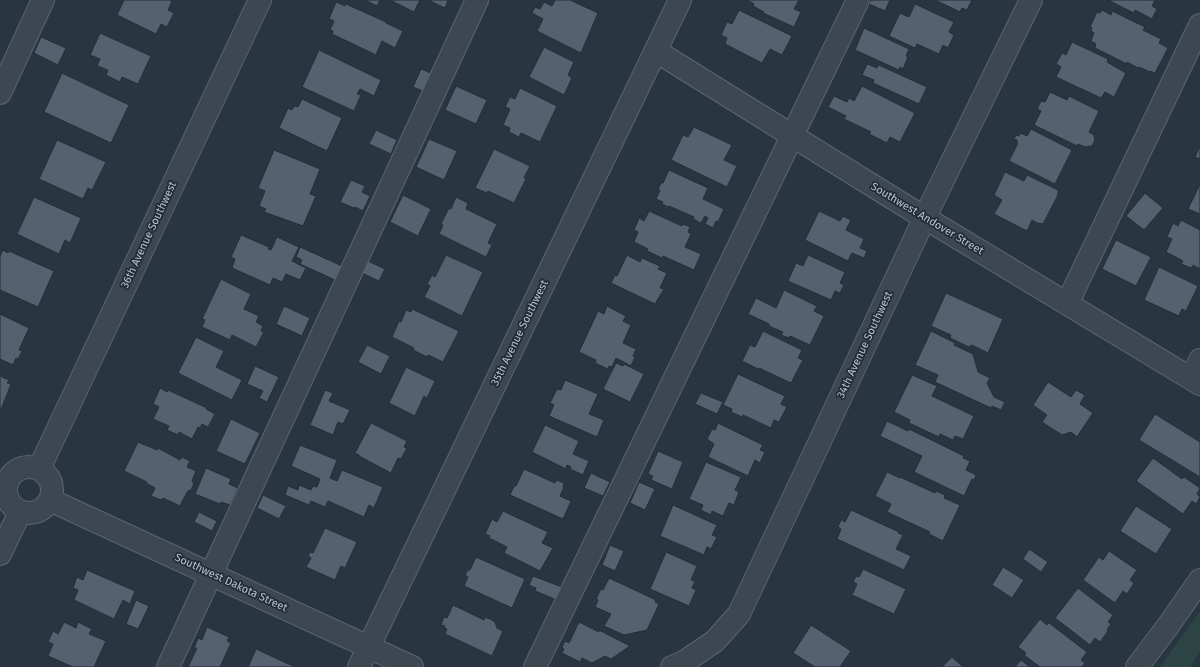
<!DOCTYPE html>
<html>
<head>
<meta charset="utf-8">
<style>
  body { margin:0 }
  canvas { display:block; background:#293641 }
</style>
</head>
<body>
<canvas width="1200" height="667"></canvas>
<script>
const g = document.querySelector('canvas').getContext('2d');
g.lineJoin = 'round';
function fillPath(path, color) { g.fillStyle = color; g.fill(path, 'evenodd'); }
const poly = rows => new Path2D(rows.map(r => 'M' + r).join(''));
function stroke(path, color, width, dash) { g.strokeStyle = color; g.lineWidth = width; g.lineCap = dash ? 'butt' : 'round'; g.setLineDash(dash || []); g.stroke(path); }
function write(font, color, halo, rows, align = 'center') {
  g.font = font + ' "Fira Sans",sans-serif'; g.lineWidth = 3.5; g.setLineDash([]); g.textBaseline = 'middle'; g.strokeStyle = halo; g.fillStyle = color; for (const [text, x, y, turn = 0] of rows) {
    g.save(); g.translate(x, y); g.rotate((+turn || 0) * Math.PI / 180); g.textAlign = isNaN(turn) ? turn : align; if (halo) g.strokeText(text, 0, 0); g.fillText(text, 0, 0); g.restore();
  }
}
fillPath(poly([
  [1200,611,1200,652,1190,667,1160,667]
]), '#2c4443');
const building = poly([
  [124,0,170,0,172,1,168,10,174,13,167,27,161,24,156,34,117,15,124,0],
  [365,0,380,0,377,6,365,0],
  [390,0,420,0,414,12,390,0],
  [428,0,448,0,445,8,428,0],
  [555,0,570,0,598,13,581,53,537,31,543,19,532,13,535,7,540,9,544,2,552,6,555,0],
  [747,0,799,0,794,9,801,12,794,27,763,13,764,12,753,6,754,4,747,0],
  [871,0,890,0,885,11,869,4,871,0],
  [935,0,972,0,967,10,962,8,960,12,935,0],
  [1108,0,1155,0,1152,6,1157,9,1152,19,1135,10,1134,13,1108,0],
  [336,2,345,6,346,4,386,22,386,23,403,31,395,48,382,41,376,55,332,34,333,31,330,30,334,21,329,19,336,2],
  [915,4,954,22,949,32,954,35,948,48,943,45,939,54,917,44,915,48,889,36,900,13,909,17,915,4],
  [739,10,792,36,782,55,770,49,762,63,725,44,727,38,721,35,727,22,732,24,739,10],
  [1102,10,1111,15,1112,11,1145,27,1143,30,1161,39,1159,43,1168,48,1155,73,1150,71,1150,72,1139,67,1138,68,1127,62,1127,64,1095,48,1096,44,1091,41,1094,33,1091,31,1092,28,1090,27,1097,12,1100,13,1102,10],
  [864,28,909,49,906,56,908,57,903,69,900,67,899,70,855,50,864,28],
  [100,33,151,56,138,84,122,77,120,82,106,75,108,70,97,66,100,59,90,55,100,33],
  [41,37,66,48,58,65,34,53,41,37],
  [1072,42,1108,59,1107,62,1126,73,1114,97,1105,92,1101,98,1056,77,1061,67,1056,64,1062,53,1066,55,1072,42],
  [544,47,574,62,568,75,572,78,564,95,529,77,544,47],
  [319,50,381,80,374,96,360,89,357,94,361,95,354,111,302,87,319,50],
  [867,64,877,68,878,65,881,66,927,87,919,104,873,83,874,80,862,75,867,64],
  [421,69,433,74,425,92,413,87,421,69],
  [62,73,129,105,111,143,44,112,62,73],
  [456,86,487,100,476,124,445,110,456,86],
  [862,86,915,113,900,142,890,137,887,143,869,134,871,132,844,119,846,116,828,107,834,96,847,102,849,98,854,101,862,86],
  [520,88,557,106,540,142,521,133,519,137,509,132,510,128,503,125,510,109,505,107,510,97,515,99,520,88],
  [1050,92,1067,100,1069,96,1099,111,1089,132,1094,135,1095,140,1092,146,1085,147,1078,144,1077,146,1034,125,1041,111,1037,109,1041,101,1045,102,1050,92],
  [302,99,342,118,327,151,279,128,288,108,292,110,294,106,298,107,302,99],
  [694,127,732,145,724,160,737,166,727,187,671,160,683,135,688,137,694,127],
  [1031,129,1072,150,1055,184,1009,161,1018,143,1017,142,1017,140,1014,139,1016,135,1019,136,1020,133,1027,136,1031,129],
  [376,130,397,140,391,154,369,144,376,130],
  [429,139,457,151,444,180,416,167,429,139],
  [57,140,106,162,92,190,88,188,83,199,39,179,57,140],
  [1200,146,1200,159,1195,157,1200,146],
  [494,149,530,166,524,178,526,179,514,203,488,191,487,193,475,188,494,149],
  [274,150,320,169,310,194,316,196,303,226,264,212,266,209,259,206,265,191,258,188,274,150],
  [669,170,708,188,703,199,724,209,718,222,716,221,713,228,705,224,708,218,705,216,701,223,693,219,694,217,669,206,668,207,662,204,663,202,656,199,660,190,658,189,661,183,663,183,669,170],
  [1005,172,1024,181,1027,175,1058,190,1058,195,1043,224,1037,223,1032,220,1027,231,994,214,1002,200,994,195,1005,172],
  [351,180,365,186,362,192,370,196,363,211,355,207,354,208,340,202,351,180],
  [1200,184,1200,214,1188,209,1200,184],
  [1145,193,1163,208,1144,230,1126,216,1145,193],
  [403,195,431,209,418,236,390,222,403,195],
  [34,197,81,218,70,243,65,240,59,254,17,234,34,197],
  [456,197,468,203,466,209,497,224,488,243,492,245,486,257,439,234,443,225,441,224,449,208,451,209,456,197],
  [649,211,682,226,683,224,690,227,688,232,691,234,685,247,701,254,694,270,663,256,662,258,647,251,648,249,634,242,638,232,634,230,639,218,644,221,649,211],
  [819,211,840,221,843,216,851,220,846,230,864,239,860,248,867,251,864,258,852,253,848,261,805,240,819,211],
  [1181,220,1200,230,1200,269,1193,265,1191,268,1181,264,1183,261,1166,252,1172,239,1167,237,1173,223,1178,226,1181,220],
  [241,235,269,247,268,249,271,250,277,237,299,247,292,261,306,268,300,280,286,274,282,282,273,278,270,285,232,268,235,259,231,257,241,235],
  [1116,240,1151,257,1136,286,1102,269,1116,240],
  [300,247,342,266,335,280,300,264,302,260,296,257,300,247],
  [3,250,8,253,9,251,54,271,38,307,0,290,0,256,3,250],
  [446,255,483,272,462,316,424,297,430,286,427,284,432,275,435,277,446,255],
  [627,255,640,262,642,258,660,266,658,269,667,273,660,288,664,289,655,304,611,283,615,275,617,276,627,255],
  [808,255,845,272,840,283,844,285,840,293,835,291,831,300,788,281,796,263,803,266,808,255],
  [368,261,385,269,379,281,362,273,368,261],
  [1159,267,1198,286,1186,311,1182,309,1179,316,1144,300,1159,267],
  [221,279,251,294,244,309,259,316,256,322,263,326,261,331,264,332,256,347,232,335,230,340,202,327,205,320,202,319,221,279],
  [784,290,817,306,814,311,824,316,810,345,790,336,789,338,781,335,783,332,769,326,769,324,748,314,756,298,776,308,784,290],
  [946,293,1003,319,988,353,972,345,969,347,950,338,951,335,931,326,946,293],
  [284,306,310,318,302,336,276,324,284,306],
  [607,306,626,316,623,321,631,325,623,343,636,349,633,356,635,357,631,366,616,358,612,367,609,366,608,369,595,363,596,360,579,352,598,311,604,314,607,306],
  [412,309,459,331,443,362,428,355,427,357,413,350,414,348,392,337,399,321,401,322,406,310,411,312,412,309],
  [0,314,29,328,19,350,22,351,18,359,16,358,13,365,0,359,0,314],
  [763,331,802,350,798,358,803,360,791,383,759,368,758,369,742,361,750,345,755,347,763,331],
  [931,331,955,343,954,345,973,354,978,372,990,378,987,383,994,397,1005,402,1001,410,992,406,991,408,935,382,938,375,915,365,931,331],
  [196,337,224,351,216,367,242,380,232,400,178,373,196,337],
  [367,345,390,356,381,374,358,362,367,345],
  [616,363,623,366,624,364,644,374,630,402,603,389,616,363],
  [255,366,279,377,267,402,259,398,263,391,247,384,255,366],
  [406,367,435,381,427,398,424,396,415,416,389,403,406,367],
  [738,374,785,396,781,404,787,407,779,422,774,420,771,428,743,415,742,417,731,412,732,409,723,405,738,374],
  [912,375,937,386,932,396,974,416,963,439,955,436,953,440,940,434,939,437,909,423,910,420,894,412,912,375],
  [0,376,9,380,7,383,11,384,0,412,0,376],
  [565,380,598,394,589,414,604,420,597,437,549,416,554,405,550,403,557,389,561,390,565,380],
  [1048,382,1071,397,1076,390,1085,395,1080,404,1093,413,1077,437,1071,432,1062,435,1042,422,1047,415,1033,405,1048,382],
  [160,388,167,392,168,390,207,408,206,409,215,414,208,427,202,424,200,428,198,427,192,439,179,432,178,435,167,430,169,426,153,419,159,407,153,404,160,388],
  [325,390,333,393,329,401,350,410,343,424,338,422,333,435,310,425,325,390],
  [701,393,723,402,717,414,695,404,701,393],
  [1155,414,1200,442,1200,477,1139,440,1155,414],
  [231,419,260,433,245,464,216,451,231,419],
  [887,421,908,431,909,429,964,456,963,458,970,461,966,470,976,475,974,480,972,479,964,496,914,472,922,456,880,436,887,421],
  [371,423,407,441,404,447,407,448,401,459,398,458,391,473,359,456,359,455,355,453,371,423],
  [718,423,763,445,760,450,765,452,760,463,755,460,748,476,708,457,714,444,707,439,712,429,715,430,718,423],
  [545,425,579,441,573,454,589,461,583,475,570,469,571,467,567,465,566,469,532,452,545,425],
  [138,442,157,450,158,448,180,460,182,457,190,461,187,467,196,471,192,481,194,484,191,490,188,491,185,496,180,506,163,498,161,500,151,496,155,488,146,483,147,482,124,471,138,442],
  [300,445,337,460,330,478,337,481,342,470,383,487,374,508,369,505,364,517,328,501,325,507,311,501,309,505,285,495,288,486,298,490,299,485,311,490,313,486,317,487,320,479,291,466,300,445],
  [658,451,683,462,672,489,651,480,653,476,648,474,658,451],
  [1153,458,1182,479,1184,477,1200,488,1197,494,1200,497,1196,504,1192,501,1183,514,1136,481,1153,458],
  [706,462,741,477,735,490,739,492,734,505,729,503,723,516,712,511,711,515,701,510,703,505,689,499,706,462],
  [206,468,231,479,229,484,238,488,230,505,221,502,220,504,195,494,206,468],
  [524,469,555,483,557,480,564,483,563,487,564,487,560,496,571,501,563,519,510,495,514,486,516,486,524,469],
  [887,472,900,478,900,477,935,493,936,491,945,495,944,498,960,505,943,541,929,534,930,532,887,512,891,504,875,496,887,472],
  [591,473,610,482,603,496,584,488,591,473],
  [639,482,655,489,645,510,630,503,639,482],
  [263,495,286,506,279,519,257,508,263,495],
  [673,505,717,525,712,535,717,537,711,549,707,547,704,555,660,536,673,505],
  [1136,506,1172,529,1156,554,1120,531,1136,506],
  [851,510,899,532,898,533,903,535,896,549,911,556,904,570,837,539,841,529,838,527,841,520,845,522,851,510],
  [503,511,548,532,542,543,553,548,540,571,504,553,507,547,489,538,490,536,485,534,492,519,497,522,503,511],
  [199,512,217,521,212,531,194,522,199,512],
  [325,528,357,542,345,568,341,566,335,580,306,567,311,558,308,556,310,552,313,553,325,528],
  [610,545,624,551,615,571,602,565,610,545],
  [1029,549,1048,562,1041,572,1023,559,1029,549],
  [1109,551,1137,570,1130,580,1134,583,1127,594,1123,591,1115,603,1083,580,1099,557,1103,560,1109,551],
  [666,552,697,566,691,580,695,581,692,588,696,590,689,606,650,589,666,552],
  [476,557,525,579,512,608,464,586,468,577,465,575,468,570,470,570,476,557],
  [1003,567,1024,580,1012,598,992,585,1003,567],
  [863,569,906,589,894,614,852,595,857,584,853,582,856,576,859,577,863,569],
  [87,570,135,591,130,604,123,600,114,619,74,600,78,590,73,588,77,577,83,580,87,570],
  [533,576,562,587,557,600,535,591,536,588,529,585,533,576],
  [609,578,656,600,655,602,659,604,647,630,624,635,604,626,611,614,595,607,598,600,596,599,601,589,603,590,609,578],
  [1078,588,1113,615,1108,622,1111,624,1107,630,1108,631,1100,642,1095,638,1090,645,1055,618,1078,588],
  [136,600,149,606,138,629,126,624,136,600],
  [453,605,484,620,485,617,492,620,495,622,497,628,503,631,492,656,445,634,447,629,444,628,445,626,441,625,444,617,447,618,453,605],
  [1040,619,1047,625,1049,623,1087,652,1081,660,1085,663,1082,667,1040,667,1024,655,1026,653,1018,647,1040,619],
  [64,622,76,628,78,622,92,629,89,634,106,641,94,667,73,667,48,656,53,644,48,642,53,631,58,634,64,622],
  [579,622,599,632,599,630,630,646,611,659,605,656,592,663,582,658,580,662,562,653,564,649,562,647,565,641,569,643,579,622],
  [811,625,851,651,840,667,815,667,793,653,811,625],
  [207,627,229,637,227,641,231,643,220,667,188,667,197,648,194,648,198,638,202,640,207,627],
  [256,649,295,667,248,667,256,649],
  [952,657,963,667,942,667,952,657],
  [1021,660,1030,667,1015,667,1021,660]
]);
fillPath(building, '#55616e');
stroke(building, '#242e39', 1);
const minor = poly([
  [656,51,907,207,1200,384],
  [0,93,43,0],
  [1067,304,1200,25],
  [1191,378,1200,360],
  '6 490a23 23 0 1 1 46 0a23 23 0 1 1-46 0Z',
  [39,469,260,0],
  [50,500,412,667],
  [0,554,20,512],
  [168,667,477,0],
  [359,667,680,0],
  [535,667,858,0],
  [672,667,684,662,715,641,739,614,925,217,1031,0],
  [1137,667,1168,626,1200,580]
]);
stroke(minor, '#5b656f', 24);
stroke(minor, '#3d4751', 22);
write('11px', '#bac2cb', '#222c37', [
  ["Southwest Andover Street",927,219,31],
  ["36th Avenue Southwest",149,235,-65],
  ["35th Avenue Southwest",520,333,-64],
  ["34th Avenue Southwest",865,345,-65],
  ["Southwest Dakota Street",231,583,25]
]);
</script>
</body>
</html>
